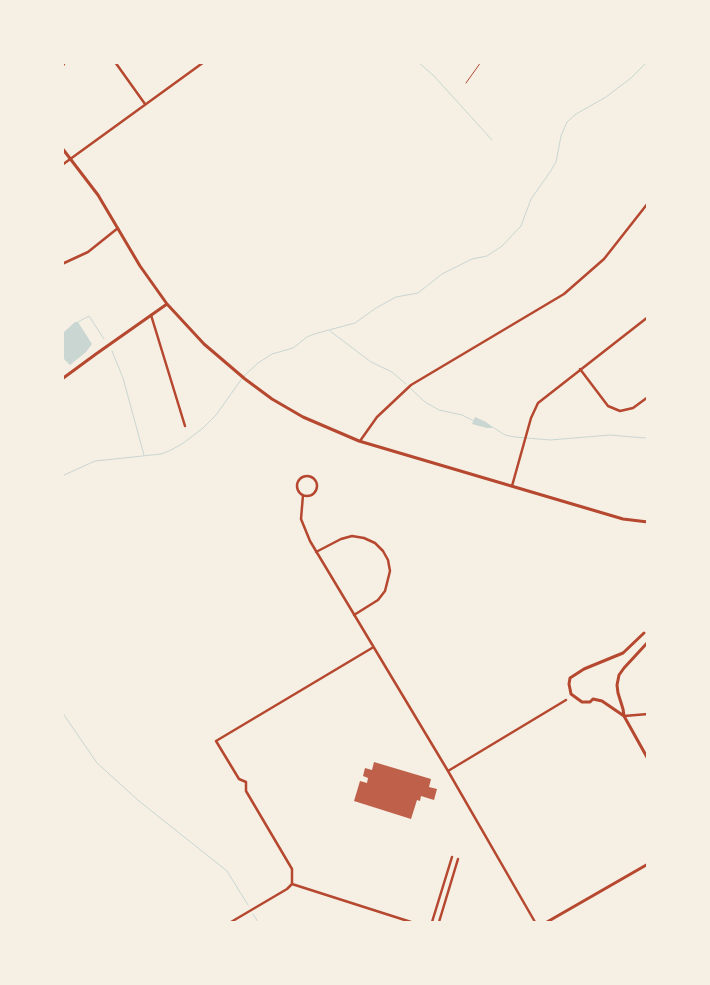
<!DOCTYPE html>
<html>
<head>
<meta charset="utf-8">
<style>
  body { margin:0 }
  #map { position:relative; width:710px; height:985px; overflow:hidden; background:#f6efe4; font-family:Lora,serif }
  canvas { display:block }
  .frame { position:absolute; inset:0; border:64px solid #f6efe4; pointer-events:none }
</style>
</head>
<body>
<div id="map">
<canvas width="710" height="985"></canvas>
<div class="frame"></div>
</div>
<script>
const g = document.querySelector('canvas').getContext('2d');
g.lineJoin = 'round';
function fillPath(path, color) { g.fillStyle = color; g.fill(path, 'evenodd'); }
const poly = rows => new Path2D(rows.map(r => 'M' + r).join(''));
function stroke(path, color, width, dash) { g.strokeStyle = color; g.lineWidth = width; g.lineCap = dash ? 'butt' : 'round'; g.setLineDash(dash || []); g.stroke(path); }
fillPath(poly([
  [75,322,78,322,92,344,86,352,70,365,63,358,63,333],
  [475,417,486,422,494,428,487,428,472,424]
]), '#c9d6d2');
stroke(poly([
  [418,62,434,76,492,140],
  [78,322,89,316,104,339],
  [330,331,371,362,392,372,406,384],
  [112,351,123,378,144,455],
  [411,389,425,402,439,410,462,415,474,421],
  [494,428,505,435,515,437,550,440,610,435,645,438,648,437],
  [62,476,95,461,161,454,169,451,182,444,203,428,216,415,243,377,258,363,272,354,293,348,307,337,314,334,355,323,376,308,396,297,418,293,442,274,472,259,487,256,502,246,521,226,531,199,550,172,556,162,561,136,567,122,576,114,606,97,631,78,647,62],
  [62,712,97,763,139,801,227,871,248,905],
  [253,914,258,922]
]), '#c9d6d2', 1);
fillPath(poly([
  [374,762,431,779,429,787,437,789,434,800,421,796,420,801,417,800,411,819,354,801,360,781,367,783,368,778,363,776,365,768,372,770]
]), '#bf614a');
stroke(poly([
  [466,83,481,62]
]), '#b5482f', 1);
stroke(poly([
  [115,62,145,104],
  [62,67,65,62],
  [62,165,204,62],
  [62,264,88,252,118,228],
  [151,315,185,426],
  [580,369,608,406,620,411,633,408,648,397],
  [360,441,377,417,411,385,564,294,604,259,648,203],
  '297 486a10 10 0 1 1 20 0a10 10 0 1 1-20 0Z',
  [512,486,531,418,538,403,648,317],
  [303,495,301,519,310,541,448,771,535,922],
  [316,552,341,539,352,536,364,538,375,543,383,551,388,560,390,571,385,591,378,600,354,615],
  [624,716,648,714],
  [448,771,566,700],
  [292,884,292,869,246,791,246,782,239,779,216,741,372,648],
  [292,884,411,922],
  [231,922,287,889,292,884],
  [432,922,452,857],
  [439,922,458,859]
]), '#b5482f', 2.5);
stroke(poly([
  [62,148,98,195,140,266,167,304,204,344,245,379,272,399,303,417,359,441,623,519,648,522],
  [62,379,96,354,167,304],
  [648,642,624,668,619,675,617,685,618,693,623,709,624,716,648,759],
  [624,716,602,701,593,699,590,702,582,702,571,694,569,684,570,678,584,669,623,653,644,633],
  [547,922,648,864]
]), '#b5482f', 3);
</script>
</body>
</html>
